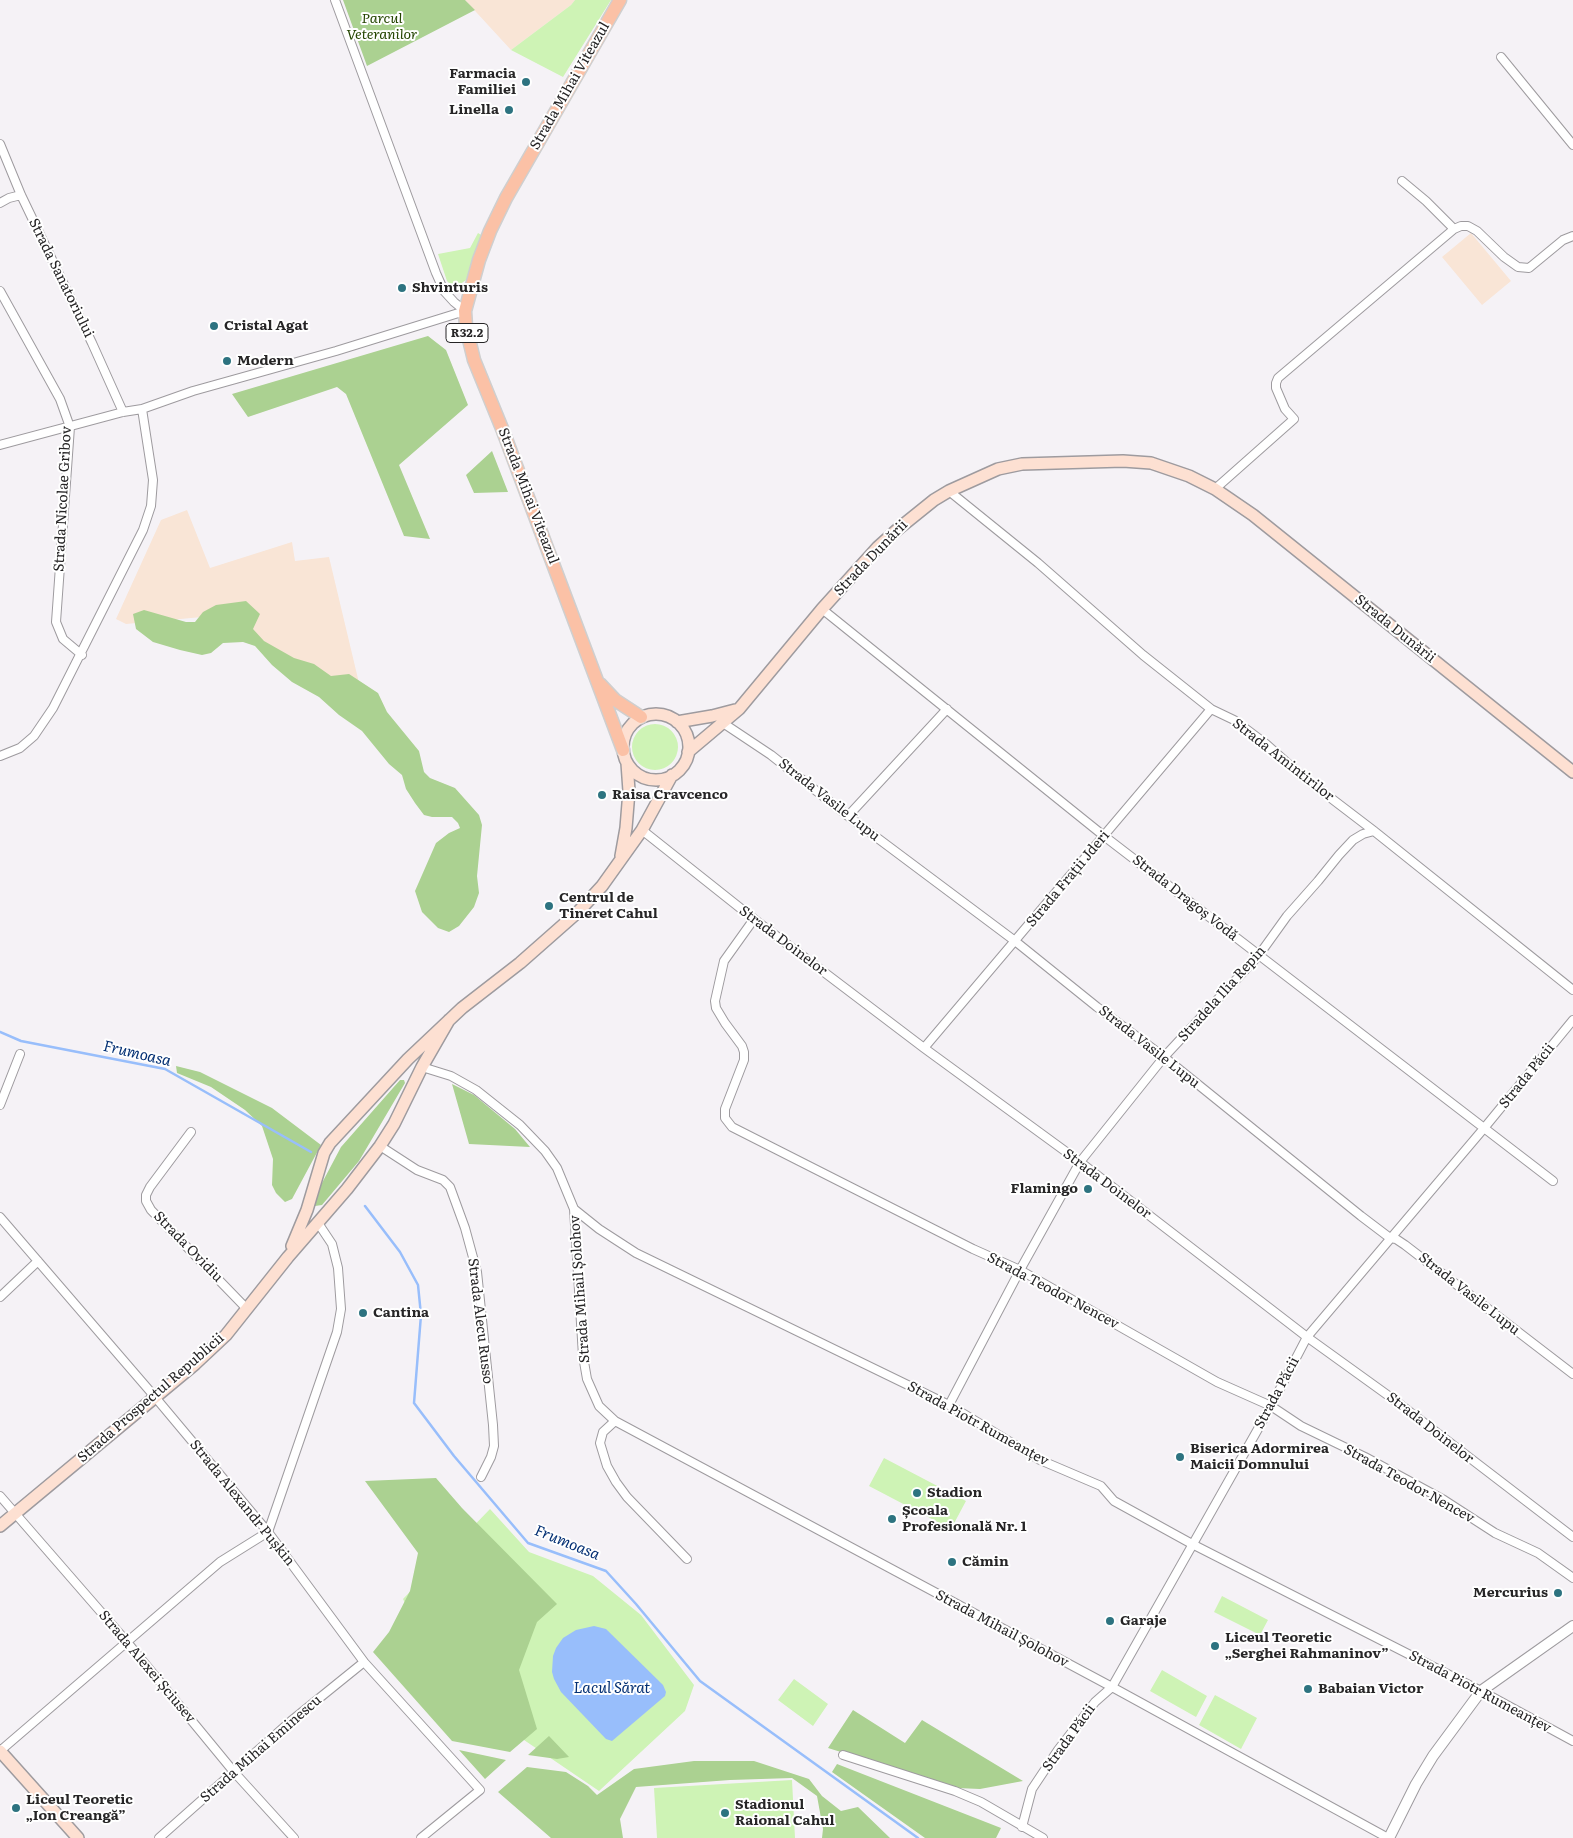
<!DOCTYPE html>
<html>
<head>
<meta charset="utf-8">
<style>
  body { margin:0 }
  canvas { display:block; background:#f5f2f6 }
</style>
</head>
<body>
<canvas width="1573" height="1838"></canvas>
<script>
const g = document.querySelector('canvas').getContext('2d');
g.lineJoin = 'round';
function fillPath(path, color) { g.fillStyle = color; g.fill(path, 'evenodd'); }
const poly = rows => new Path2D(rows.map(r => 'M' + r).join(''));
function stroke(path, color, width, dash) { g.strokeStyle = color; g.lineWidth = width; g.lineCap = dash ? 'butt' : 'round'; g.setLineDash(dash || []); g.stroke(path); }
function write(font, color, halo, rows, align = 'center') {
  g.font = font + ' Literata,serif'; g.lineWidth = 4; g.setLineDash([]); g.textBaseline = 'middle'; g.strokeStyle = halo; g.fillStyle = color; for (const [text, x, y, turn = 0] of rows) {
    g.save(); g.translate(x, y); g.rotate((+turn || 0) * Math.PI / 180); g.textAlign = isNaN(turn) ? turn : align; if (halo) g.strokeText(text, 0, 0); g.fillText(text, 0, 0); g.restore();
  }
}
fillPath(poly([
  [465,0,575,0,571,5,511,50],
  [1471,233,1511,281,1482,305,1442,257],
  [187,510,210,568,292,542,295,561,329,557,359,683,309,674,213,616,126,624,116,619,161,520]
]), '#f9e5d6');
fillPath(poly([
  [575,0,611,0,563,77,511,50,571,5],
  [478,233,483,236,466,280,459,285,450,284,447,281,438,254,470,248],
  '632 747a23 23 0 1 1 46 0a23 23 0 1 1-46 0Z',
  [884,1458,966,1501,951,1529,869,1486],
  [490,1509,529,1552,593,1576,641,1615,694,1685,685,1711,599,1791,524,1740,412,1617,403,1599],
  [1222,1596,1268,1620,1260,1635,1214,1612],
  [1162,1670,1207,1696,1196,1717,1150,1691],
  [794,1679,828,1704,813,1726,778,1700],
  [1215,1695,1257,1718,1241,1749,1199,1725],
  [792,1780,795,1838,657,1838,654,1788]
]), '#cef3b5');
fillPath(poly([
  [343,0,465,0,475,10,367,66],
  [428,336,446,350,468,405,399,465,430,539,404,536,346,394,337,387,248,417,232,394],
  [492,451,508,492,474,493,466,475],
  [246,601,260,614,253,629,264,641,294,658,314,664,331,676,349,674,378,693,387,712,419,751,424,772,430,778,455,788,479,815,482,825,477,876,479,893,474,907,459,926,449,932,438,928,422,912,415,891,436,843,449,833,460,828,458,823,452,817,432,817,424,815,415,803,406,789,402,775,389,764,362,731,339,715,319,697,292,682,272,665,255,646,243,642,223,643,211,653,202,655,180,650,153,642,136,629,133,614,144,610,186,622,195,622,203,612,216,605],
  [176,1066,200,1072,272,1108,321,1145,292,1199,285,1202,276,1193,272,1185,273,1159,262,1126,245,1110,211,1087,177,1073],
  [400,1080,404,1080,405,1083,359,1161,322,1205,315,1206,313,1200,341,1147],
  [452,1084,474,1095,515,1129,530,1147,469,1144],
  [436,1478,462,1508,557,1604,537,1622,519,1670,537,1729,510,1752,452,1741,373,1652,389,1632,410,1591,418,1553,365,1481],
  [853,1710,905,1743,922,1720,1023,1781,980,1789,957,1788,828,1748],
  [549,1736,569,1757,557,1759,528,1755],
  [459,1750,506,1760,485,1779],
  [694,1761,754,1761,809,1779,822,1796,841,1811,858,1807,890,1838,822,1838,823,1829,817,1796,792,1778,730,1780,636,1787,620,1819,623,1838,551,1838,498,1792,527,1767,566,1772,588,1786,597,1795,634,1769],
  [837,1764,1001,1828,996,1838,925,1838,832,1772]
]), '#abd191');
fillPath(poly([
  [594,1626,606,1629,663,1685,666,1692,665,1696,612,1741,606,1739,561,1692,554,1679,552,1672,553,1656,556,1648,563,1638,576,1630]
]), '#98befb');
stroke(poly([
  [0,1032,21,1041,165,1069,311,1152],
  [365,1206,400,1252,418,1285,421,1315,414,1403,454,1456,528,1543,606,1571,636,1604,700,1681,918,1838]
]), '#98befb', 2.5);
const minor = poly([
  [335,0,436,273,444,291,454,302,465,311],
  [1501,57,1573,145],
  [0,144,21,195,92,343,123,412],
  [1402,181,1426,201,1454,229,1461,226,1468,226,1477,231,1504,257,1518,267,1529,268,1563,240,1573,236],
  [0,203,9,198,21,195],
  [0,291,60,399,70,427,56,622,63,639,82,655],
  [0,445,123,412,142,409],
  [1215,489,1294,419,1285,409,1276,388,1276,383,1278,378,1454,229],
  [949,491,1038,563,1143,655,1211,709,1234,720,1266,744,1302,776,1374,831,1573,990],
  [822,609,1104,836,1553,1181],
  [723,723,771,755,848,816,1015,941,1097,1007,1164,1057,1361,1216,1390,1238,1396,1239,1405,1245,1573,1374],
  [0,756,20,748,34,736,53,708,143,530,151,506,153,480,142,409,193,391,336,351,465,311],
  [848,816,947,709],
  [642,830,754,919,924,1048,1080,1162,1307,1337,1393,1399,1573,1537],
  [754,919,724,961,715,1001,716,1008,725,1023,742,1046,744,1052,744,1060,725,1109,725,1118,732,1127,973,1249,1020,1270,1217,1382,1271,1406,1301,1426,1365,1457,1444,1500,1495,1533,1538,1553,1573,1578],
  [924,1048,1211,709],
  [422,1067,451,1076,476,1090,520,1125,545,1151,557,1168,574,1209,599,1229,636,1253,949,1405,1040,1460,1101,1486,1114,1501,1192,1544,1481,1691,1573,1741],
  [0,1105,20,1054],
  [191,1132,150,1187,146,1195,146,1201,151,1210,247,1309],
  [380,1146,417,1170,443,1180,450,1187,465,1228,477,1272,493,1425,494,1446,491,1457,481,1477],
  [574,1209,583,1356,587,1379,599,1406,615,1421,1112,1687,1388,1838],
  [0,1217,155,1397,268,1532,364,1662,480,1790,421,1838],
  [0,1297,38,1261],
  [949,1405,1020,1270,1080,1162,1164,1057,1259,955,1287,916,1318,881,1339,855,1353,840,1363,834,1374,831],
  [615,1421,603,1432,600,1443,607,1466,616,1482,627,1497,687,1559],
  [0,1496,127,1642,234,1772,294,1838],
  [0,1751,220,1562,268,1532,337,1332,341,1309,338,1268,332,1244,318,1223],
  [843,1755,955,1791,981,1802,1043,1838],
  [1022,1827,1032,1789,1058,1750,1095,1702,1112,1687,1271,1406,1307,1337,1485,1127,1573,1020],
  [159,1838,291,1721,364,1662]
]);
const tertiary = poly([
  [1389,1838,1416,1784,1433,1756,1481,1691,1573,1626]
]);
const secondary = poly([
  '623 747a33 33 0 1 1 66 0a33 33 0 1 1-66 0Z',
  [677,722,712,716,735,710],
  [688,752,739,709,822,609,878,547,898,529,934,500,949,491,998,469,1022,464,1123,461,1151,463,1189,476,1215,489,1253,515,1573,772],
  [621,856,626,828,629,791,627,763],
  [292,1246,307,1210,324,1153,330,1143,408,1059,462,1008,520,963,579,911,602,886,642,830,672,775],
  [0,1526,195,1364,226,1335,288,1257,347,1189,380,1146,394,1124,422,1067,449,1020],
  [0,1751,78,1838]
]);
const primary = poly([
  [620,0,506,198,490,231,479,260,465,311,466,327,474,360,503,431,623,750],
  [600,684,615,700,641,717]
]);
stroke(minor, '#9e9b9f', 10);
stroke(tertiary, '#9e9b9f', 12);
stroke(secondary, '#9e9b9f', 14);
stroke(primary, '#cfcfcf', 15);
stroke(minor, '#fff', 8);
stroke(tertiary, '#fff', 10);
stroke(secondary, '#fde0d2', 11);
stroke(primary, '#fbc1a6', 12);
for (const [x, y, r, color] of [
  [526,82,5,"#2d7380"],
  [509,110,5,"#2d7380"],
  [402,288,5,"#2d7380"],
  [214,326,5,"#2d7380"],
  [227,361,5,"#2d7380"],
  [602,795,5,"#2d7380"],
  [549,906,5,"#2d7380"],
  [1088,1189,5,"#2d7380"],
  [363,1313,5,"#2d7380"],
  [1180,1457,5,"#2d7380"],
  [917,1493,5,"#2d7380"],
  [892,1519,5,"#2d7380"],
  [952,1562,5,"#2d7380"],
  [1558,1593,5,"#2d7380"],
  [1110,1621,5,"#2d7380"],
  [1215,1646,5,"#2d7380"],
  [1308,1689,5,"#2d7380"],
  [16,1808,5,"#2d7380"],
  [725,1813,5,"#2d7380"]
]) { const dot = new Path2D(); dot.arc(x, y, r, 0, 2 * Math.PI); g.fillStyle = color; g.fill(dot); stroke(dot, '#fff', 2); }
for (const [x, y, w] of [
  [467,333,42]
]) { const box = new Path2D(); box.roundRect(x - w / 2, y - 9.5, w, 19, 4); g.fillStyle = '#fff'; g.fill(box); stroke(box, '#262526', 1); }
write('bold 12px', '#262526', null, [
  ["R32.2",467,333]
]);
write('italic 14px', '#244500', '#fff', [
  ["Parcul",382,19],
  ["Veteranilor",382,35]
]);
write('bold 14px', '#262526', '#fff', [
  ["Farmacia",516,74,"right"],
  ["Familiei",516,90,"right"],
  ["Linella",499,110,"right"],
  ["Shvinturis",412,288],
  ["Cristal Agat",224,326],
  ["Modern",237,361],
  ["Raisa Cravcenco",612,795],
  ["Centrul de",559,898],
  ["Tineret Cahul",559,914],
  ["Flamingo",1078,1189,"right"],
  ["Cantina",373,1313],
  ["Biserica Adormirea",1190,1449],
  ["Maicii Domnului",1190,1465],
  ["Stadion",927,1493],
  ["Școala",902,1511],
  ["Profesională Nr. 1",902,1527],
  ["Cămin",962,1562],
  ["Mercurius",1548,1593,"right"],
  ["Garaje",1120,1621],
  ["Liceul Teoretic",1225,1638],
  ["„Serghei Rahmaninov”",1225,1654],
  ["Babaian Victor",1318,1689],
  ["Liceul Teoretic",26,1800],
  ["„Ion Creangă”",26,1816],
  ["Stadionul",735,1805],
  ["Raional Cahul",735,1821]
], 'left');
write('14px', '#262526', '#fff', [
  ["Strada Mihai Viteazul",570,86,-60],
  ["Strada Sanatoriului",61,278,64],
  ["Strada Mihai Viteazul",528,496,69],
  ["Strada Nicolae Gribov",63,499,-87],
  ["Strada Dunării",871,558,-46],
  ["Strada Dunării",1395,629,39],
  ["Strada Amintirilor",1283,760,38],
  ["Strada Vasile Lupu",829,800,38],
  ["Strada Frații Jderi",1068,879,-50],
  ["Strada Dragoș Vodă",1185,898,38],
  ["Strada Doinelor",783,941,37],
  ["Stradela Ilia Repin",1222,994,-48],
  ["Strada Vasile Lupu",1149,1047,38],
  ["Strada Păcii",1527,1076,-51],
  ["Strada Doinelor",1107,1184,37],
  ["Strada Ovidiu",188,1247,46],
  ["Strada Mihail Șolohov",580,1289,-94],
  ["Strada Teodor Nencev",1053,1291,28],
  ["Strada Vasile Lupu",1469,1294,38],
  ["Strada Alecu Russo",480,1321,83],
  ["Strada Păcii",1277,1393,-62],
  ["Strada Prospectul Republicii",151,1398,-41],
  ["Strada Piotr Rumeanțev",978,1424,29],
  ["Strada Doinelor",1430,1428,38],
  ["Strada Teodor Nencev",1409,1484,29],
  ["Strada Alexandr Pușkin",242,1503,51],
  ["Strada Mihail Șolohov",1002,1629,28],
  ["Strada Alexei Șciusev",147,1667,50],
  ["Strada Piotr Rumeanțev",1480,1692,28],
  ["Strada Păcii",1069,1738,-54],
  ["Strada Mihai Eminescu",261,1749,-41]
]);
write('italic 15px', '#032f73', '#fff', [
  ["Frumoasa",137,1054,13],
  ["Frumoasa",567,1543,22],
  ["Lacul Sărat",612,1689]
]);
</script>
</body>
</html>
